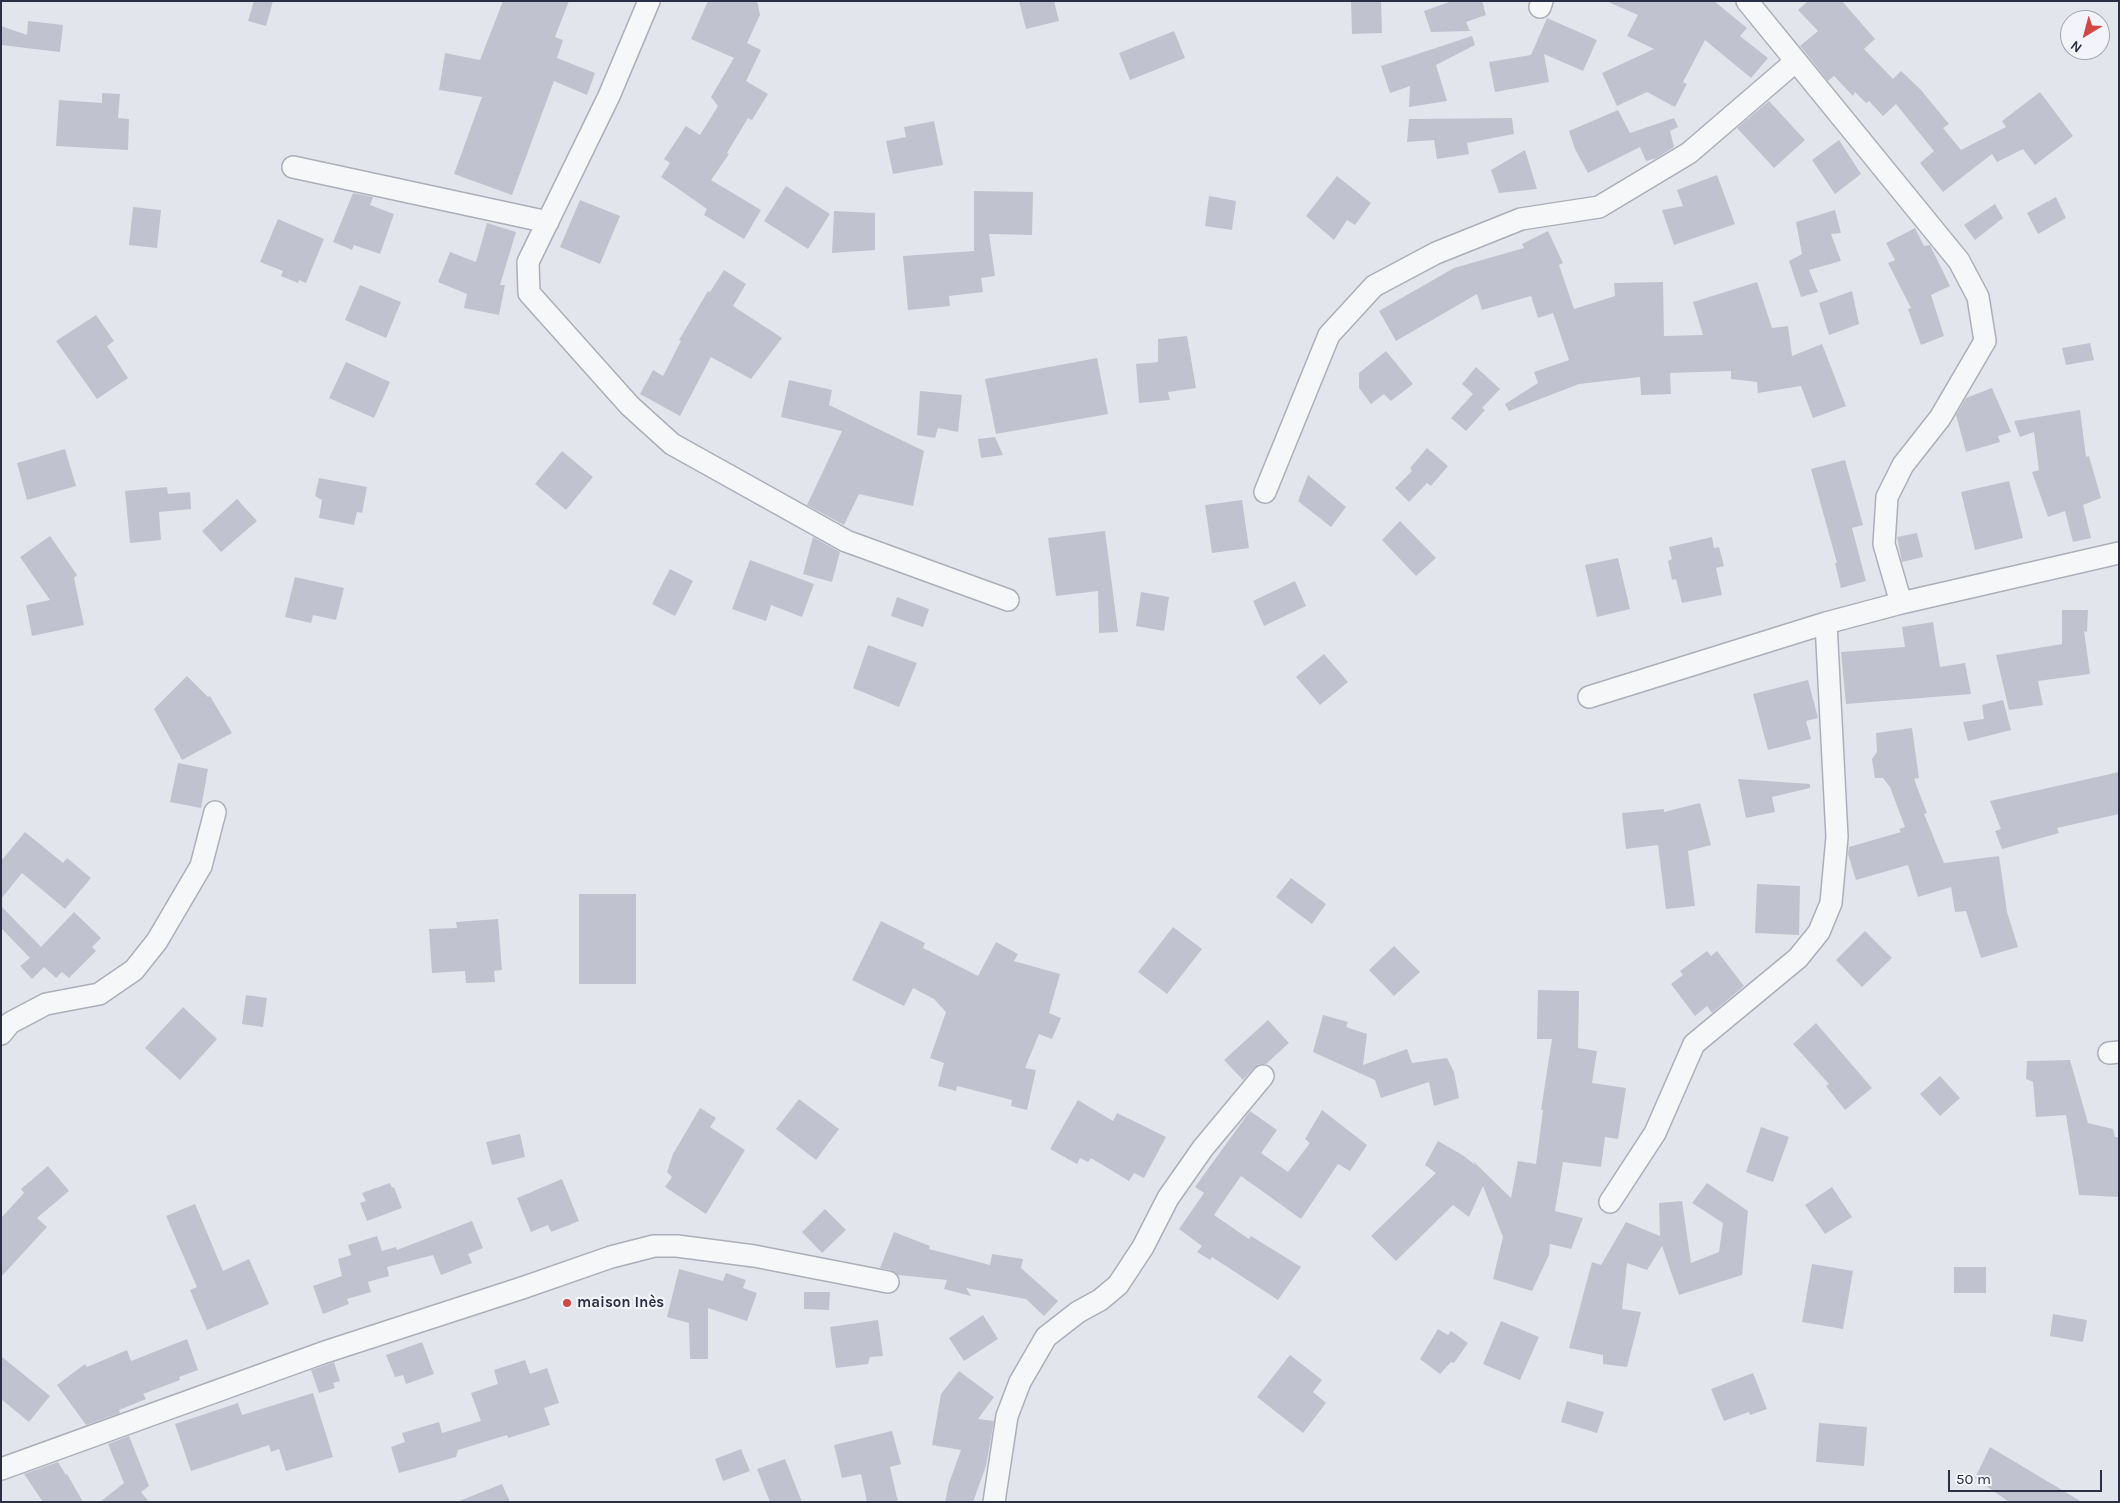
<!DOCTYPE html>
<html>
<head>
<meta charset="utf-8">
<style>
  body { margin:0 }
  #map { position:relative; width:2120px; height:1503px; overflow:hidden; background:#e3e5ec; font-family:Karla,sans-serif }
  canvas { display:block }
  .frame { position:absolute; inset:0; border:2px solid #2a2f45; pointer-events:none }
  .north { position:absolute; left:2060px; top:10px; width:50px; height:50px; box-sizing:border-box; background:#f3f4f9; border:1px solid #a3a5b1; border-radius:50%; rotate:217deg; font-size:14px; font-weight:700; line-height:20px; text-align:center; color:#2a2f45 }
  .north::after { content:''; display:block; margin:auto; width:18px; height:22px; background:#d34745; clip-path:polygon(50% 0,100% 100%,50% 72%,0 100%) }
  .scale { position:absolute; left:1948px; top:1470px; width:154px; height:22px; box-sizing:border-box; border:2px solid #2a2f45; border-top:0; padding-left:6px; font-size:15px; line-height:18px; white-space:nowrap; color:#2a2f45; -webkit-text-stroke:4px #f3f4f9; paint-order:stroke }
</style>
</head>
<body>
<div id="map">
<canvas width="2120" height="1503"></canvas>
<div class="frame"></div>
<div class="north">N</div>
<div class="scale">50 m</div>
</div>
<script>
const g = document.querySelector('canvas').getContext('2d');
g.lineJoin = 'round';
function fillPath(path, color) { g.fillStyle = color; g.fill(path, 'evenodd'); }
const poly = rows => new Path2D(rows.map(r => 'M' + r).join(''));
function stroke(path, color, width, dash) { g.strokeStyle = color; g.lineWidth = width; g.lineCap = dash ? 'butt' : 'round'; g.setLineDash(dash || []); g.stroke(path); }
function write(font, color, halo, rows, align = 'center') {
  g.font = font + ' Karla,sans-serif'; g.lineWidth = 4.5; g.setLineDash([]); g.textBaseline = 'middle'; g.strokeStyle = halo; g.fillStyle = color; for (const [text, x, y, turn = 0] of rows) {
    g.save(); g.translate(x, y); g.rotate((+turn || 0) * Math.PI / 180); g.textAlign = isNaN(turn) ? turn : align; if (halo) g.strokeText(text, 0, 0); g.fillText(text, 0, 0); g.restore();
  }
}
fillPath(poly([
  [254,1,273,1,266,26,248,21],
  [503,1,569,1,555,37,563,40,557,58,595,73,587,95,554,81,512,195,454,174,482,97,439,90,445,53,480,60],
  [708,1,757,1,760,15,747,43,761,50,746,81,768,94,752,120,748,118,727,153,729,154,711,180,761,210,744,239,704,215,707,209,661,177,670,163,664,159,686,126,700,135,718,106,711,97,734,58,691,39],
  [1019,1,1054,1,1059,21,1026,29],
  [1351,1,1381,1,1382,33,1352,34],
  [1452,1,1482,1,1486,15,1466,22,1470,31,1431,32,1424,11],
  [1606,1,1714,1,1747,28,1740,36,1768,58,1751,78,1705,40,1683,82,1687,84,1675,107,1647,92,1617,106,1602,73,1654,49,1627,36,1638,15],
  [1808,1,1842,1,1875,39,1864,49,1893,79,1901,71,1921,90,1949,124,1943,128,1961,150,2006,127,2002,121,2040,92,2073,136,2035,165,2023,149,1997,162,1992,154,1943,192,1920,163,1934,151,1896,104,1883,116,1869,101,1866,103,1855,92,1853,96,1834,76,1828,81,1800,46,1818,31,1798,10],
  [1547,18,1597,40,1583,71,1544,54,1549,82,1495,92,1489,62,1531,55],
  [28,21,63,25,60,52,1,45,1,26,27,35],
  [1174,31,1185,58,1130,80,1119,53],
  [1472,36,1475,45,1436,65,1447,101,1409,107,1410,86,1390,93,1381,66],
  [102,93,120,94,118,118,129,119,128,150,56,146,59,100,102,103],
  [1769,101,1805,140,1774,168,1737,128],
  [1618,110,1630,133,1674,118,1678,127,1670,131,1674,147,1657,158,1646,161,1640,147,1588,173,1575,149,1569,131],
  [1512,118,1514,134,1467,143,1469,154,1437,159,1434,140,1407,142,1409,119],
  [934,121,943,165,893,174,886,141,906,137,904,127],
  [1839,140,1861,174,1835,194,1812,160],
  [1525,150,1537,189,1499,193,1491,170],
  [1717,175,1735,224,1674,245,1662,210,1683,206,1677,190],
  [1337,176,1371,203,1355,225,1347,220,1334,240,1306,216],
  [786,186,830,214,808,249,764,221],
  [974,191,1033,192,1032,235,989,234,995,276,981,278,983,292,949,296,950,306,908,310,903,256,974,251],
  [353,193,373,197,370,205,394,214,380,254,354,245,352,250,333,242],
  [1209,196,1236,201,1232,230,1205,226],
  [2056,197,2066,218,2038,234,2027,213],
  [580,200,620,216,600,264,560,247],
  [1995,204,2003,218,1975,240,1964,225],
  [133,207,161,210,157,248,129,245],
  [1835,210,1841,233,1831,234,1841,261,1809,270,1818,292,1801,297,1789,261,1802,254,1796,222],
  [834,211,875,213,875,250,832,253],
  [278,219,324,239,306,283,299,280,298,283,281,276,283,271,260,262],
  [487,223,516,232,500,285,505,285,499,315,464,308,467,294,438,282,450,252,476,262],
  [1915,228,1924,246,1930,245,1950,286,1931,295,1944,336,1921,345,1908,309,1911,308,1888,263,1895,260,1886,243],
  [1548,231,1563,263,1559,265,1574,309,1615,296,1614,283,1663,282,1664,336,1703,335,1693,302,1757,282,1772,328,1788,326,1792,356,1822,344,1846,406,1813,418,1801,386,1758,393,1757,382,1731,379,1731,371,1670,373,1671,394,1641,395,1640,377,1579,384,1509,411,1505,404,1538,383,1534,372,1569,360,1553,313,1538,318,1531,296,1482,310,1477,294,1396,341,1379,311,1454,268,1524,248,1522,244],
  [724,270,746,284,733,306,782,338,751,379,711,357,680,416,640,394,653,370,663,376,681,341,679,340,708,291,710,292],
  [360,285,401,302,386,338,345,320],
  [1852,291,1859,324,1829,335,1819,303],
  [96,315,114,341,107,346,128,378,97,399,56,341],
  [1187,336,1196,388,1168,392,1170,400,1139,403,1136,364,1158,362,1158,339],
  [2090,343,2094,360,2066,365,2062,348],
  [1386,351,1413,384,1391,401,1384,394,1371,404,1359,388,1359,373],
  [1097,358,1108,414,996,434,985,379],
  [346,362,390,382,374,418,329,398],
  [1476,367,1500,389,1482,408,1485,410,1466,431,1451,418,1473,394,1462,384],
  [789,380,832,390,829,405,924,451,913,506,859,494,844,525,807,505,842,431,781,417],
  [1992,388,2011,432,1998,436,2000,442,1966,452,1956,415,1966,398],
  [920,391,962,395,958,432,938,428,935,438,917,435],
  [2080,410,2086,457,2089,456,2101,498,2083,505,2091,538,2073,542,2065,511,2048,517,2032,472,2039,470,2034,432,2020,437,2014,421],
  [995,437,1003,455,981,458,978,439],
  [1427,448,1448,466,1431,486,1427,483,1409,502,1395,488,1412,471,1410,468],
  [65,449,76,486,27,500,17,463],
  [562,451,593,477,566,510,535,484],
  [1845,460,1863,525,1852,528,1866,581,1841,588,1835,563,1837,563,1811,469],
  [1308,475,1346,507,1331,527,1298,501],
  [319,478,367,487,362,513,357,512,354,525,319,518,322,500,315,496],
  [2009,481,2023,538,1975,550,1961,492],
  [167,487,168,494,190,492,191,509,159,512,161,540,130,543,125,491],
  [237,499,257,521,221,552,202,531],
  [1242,500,1249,548,1212,553,1205,505],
  [1400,521,1436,558,1416,576,1382,540],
  [1105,531,1112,585,1118,632,1099,633,1098,591,1056,596,1048,538],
  [1917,533,1923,557,1902,562,1897,537],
  [50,536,77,575,74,578,84,625,32,636,26,605,50,600,20,557],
  [813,537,840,552,832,582,803,574],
  [1712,537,1714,548,1719,547,1724,566,1716,568,1722,595,1682,603,1676,579,1672,580,1668,561,1672,559,1669,547],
  [1618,558,1630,609,1597,617,1585,565],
  [750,560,814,584,802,617,771,605,766,621,732,609],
  [670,569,693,581,675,616,652,604],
  [295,577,344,588,336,620,313,615,311,623,285,617],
  [1295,581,1306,606,1264,626,1253,601],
  [1141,592,1169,597,1164,631,1136,626],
  [897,597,929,609,923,627,891,616],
  [2062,610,2088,610,2087,632,2084,631,2090,674,2038,681,2043,705,2009,710,1996,655,2062,644],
  [1933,622,1940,667,1965,663,1971,694,1846,704,1841,652,1905,647,1902,627],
  [868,645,917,663,899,707,853,688],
  [1324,654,1348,682,1320,705,1296,677],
  [187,676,208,697,210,696,232,733,182,760,154,709],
  [1808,680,1818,718,1806,721,1811,739,1768,750,1753,694],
  [2003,700,2011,730,1968,741,1963,722,1984,719,1982,705],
  [1912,728,1919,778,1914,779,1927,813,1924,814,1944,863,1999,856,2007,912,2018,947,1981,958,1966,911,1955,912,1951,887,1918,897,1908,865,1856,880,1848,854,1849,847,1901,832,1899,829,1905,827,1890,787,1883,778,1875,778,1872,759,1877,752,1876,733],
  [178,763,208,769,201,808,170,802],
  [2119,772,2119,814,2057,828,2059,833,2002,849,1995,831,2001,829,1990,801],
  [1738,779,1810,784,1810,788,1772,797,1775,812,1746,818],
  [1700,803,1711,845,1688,851,1695,906,1666,909,1658,845,1626,849,1622,813,1664,809,1664,812],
  [25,832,63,863,67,858,91,878,65,909,22,873,1,899,1,861],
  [1291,878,1326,904,1312,924,1276,897],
  [1757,884,1800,886,1799,935,1755,933],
  [579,894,636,894,636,984,579,984],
  [1,906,41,947,74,912,101,938,92,947,96,951,69,978,62,972,56,978,44,967,32,979,20,966,30,958,1,928],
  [498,919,502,970,494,971,495,982,466,983,465,971,432,973,429,929,457,928,456,922],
  [881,921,925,943,923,948,978,976,996,942,1018,954,1014,961,1060,974,1049,1013,1061,1018,1052,1039,1039,1034,1025,1068,1036,1070,1027,1110,1011,1106,1012,1100,957,1086,956,1091,938,1086,944,1063,930,1058,946,1012,934,999,913,988,904,1006,852,980],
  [1173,927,1202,949,1167,994,1138,972],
  [1865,931,1892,958,1862,987,1836,960],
  [1394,946,1420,972,1394,996,1369,970],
  [1707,951,1711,956,1717,951,1744,986,1712,1013,1707,1006,1695,1016,1671,984,1683,975,1680,971],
  [1538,990,1579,991,1578,1048,1597,1051,1592,1083,1626,1088,1618,1139,1605,1137,1601,1167,1563,1162,1555,1211,1583,1218,1571,1249,1550,1244,1549,1255,1532,1291,1493,1279,1503,1237,1483,1186,1469,1217,1453,1205,1396,1261,1371,1236,1436,1173,1425,1165,1438,1141,1464,1156,1475,1165,1473,1161,1511,1198,1518,1161,1536,1164,1543,1110,1541,1110,1552,1039,1537,1039],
  [246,995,267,998,263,1027,242,1024],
  [183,1007,217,1039,180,1080,145,1048],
  [1323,1015,1348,1022,1346,1027,1367,1034,1363,1065,1407,1049,1412,1063,1447,1058,1454,1072,1459,1098,1434,1106,1429,1082,1381,1098,1375,1080,1313,1052],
  [1268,1020,1289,1043,1266,1064,1259,1064,1254,1068,1243,1080,1224,1060],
  [1816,1023,1872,1088,1845,1110,1826,1086,1829,1084,1793,1044],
  [2070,1060,2088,1123,2113,1129,2115,1137,2119,1137,2119,1197,2079,1195,2066,1115,2036,1117,2033,1082,2026,1079,2027,1061],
  [1940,1076,1960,1098,1940,1116,1920,1094],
  [799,1099,839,1129,816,1160,776,1129],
  [1078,1100,1113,1121,1117,1113,1166,1137,1144,1178,1134,1173,1129,1181,1091,1158,1088,1162,1080,1158,1077,1164,1050,1149],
  [700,1108,716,1118,710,1127,745,1150,706,1214,665,1187,672,1177,667,1172,673,1154],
  [1322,1110,1367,1145,1350,1171,1338,1164,1301,1219,1241,1176,1214,1215,1249,1239,1251,1236,1301,1267,1278,1300,1212,1257,1210,1260,1197,1252,1202,1246,1179,1229,1204,1193,1195,1187,1250,1111,1277,1130,1261,1153,1288,1172,1310,1143,1305,1139],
  [1761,1127,1789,1137,1773,1182,1746,1172],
  [520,1134,525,1157,492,1165,486,1142],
  [48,1166,69,1191,37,1218,47,1227,1,1277,1,1218,24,1193,21,1189],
  [562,1179,579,1221,551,1232,548,1225,531,1232,517,1198],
  [390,1183,392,1188,394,1187,402,1208,367,1221,360,1203,366,1201,362,1193],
  [1707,1183,1748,1211,1742,1275,1679,1295,1662,1246,1647,1270,1627,1263,1622,1309,1641,1312,1627,1367,1603,1364,1603,1355,1569,1348,1592,1262,1601,1265,1626,1222,1660,1236,1659,1203,1682,1201,1691,1263,1719,1252,1723,1223,1692,1203],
  [1832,1187,1852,1217,1825,1234,1805,1205],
  [195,1204,223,1271,249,1259,269,1304,207,1330,190,1290,197,1287,166,1216],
  [825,1209,846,1230,822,1253,802,1232],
  [472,1221,483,1248,468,1254,472,1263,441,1275,433,1255,387,1267,389,1276,368,1282,371,1292,347,1299,349,1304,323,1314,313,1286,342,1276,338,1259,351,1255,348,1245,377,1236,382,1251,396,1247,397,1250],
  [894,1232,930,1246,929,1249,990,1265,992,1254,1023,1259,1021,1268,1058,1301,1044,1316,1026,1299,966,1288,971,1296,944,1289,947,1280,898,1275,891,1270,880,1268],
  [1812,1264,1853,1271,1843,1329,1802,1322],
  [1954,1267,1986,1267,1986,1293,1954,1293],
  [679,1269,723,1281,726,1273,746,1280,743,1288,757,1293,747,1321,708,1308,708,1359,690,1359,689,1323,667,1317],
  [804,1292,830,1292,829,1310,804,1309],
  [2053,1314,2087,1320,2083,1342,2050,1336],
  [983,1315,998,1339,964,1361,949,1338],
  [878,1320,883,1356,870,1357,868,1364,836,1368,830,1327],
  [1501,1321,1539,1337,1520,1380,1483,1364],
  [1438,1329,1448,1335,1451,1331,1468,1343,1454,1363,1451,1362,1440,1374,1420,1359],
  [187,1339,198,1370,179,1377,180,1380,143,1394,146,1399,119,1410,120,1413,86,1425,57,1385,85,1364,87,1367,127,1350,131,1361],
  [422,1342,434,1374,406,1384,403,1375,395,1377,386,1355],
  [1290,1355,1322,1380,1313,1392,1326,1403,1303,1433,1257,1397],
  [1,1356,50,1396,29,1422,1,1399],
  [525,1360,530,1374,547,1368,559,1403,544,1408,550,1425,508,1438,507,1435,458,1450,456,1457,399,1473,391,1447,405,1442,402,1433,439,1422,442,1433,481,1421,471,1393,498,1384,494,1370],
  [334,1362,340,1381,333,1383,335,1388,319,1393,311,1370],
  [959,1371,994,1397,978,1419,994,1421,986,1466,973,1502,945,1502,949,1483,961,1450,932,1445,941,1394],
  [1753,1373,1767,1409,1750,1415,1749,1412,1724,1421,1711,1389],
  [313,1393,333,1457,286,1471,279,1449,271,1452,269,1445,191,1471,175,1424,238,1403,242,1415],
  [1567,1401,1604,1412,1597,1433,1561,1422],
  [1819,1423,1867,1427,1864,1466,1816,1462],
  [892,1431,901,1464,890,1467,898,1502,867,1502,861,1474,842,1478,834,1445],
  [129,1436,149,1486,141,1492,149,1502,100,1502,124,1483,108,1444],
  [1990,1447,2082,1502,2009,1502,1975,1478],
  [741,1449,750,1471,723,1481,715,1459],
  [785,1459,802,1502,770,1502,757,1469],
  [58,1462,66,1475,67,1474,83,1502,43,1502,24,1474],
  [502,1484,510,1502,459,1502,459,1501]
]), '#c0c3cf');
const street = poly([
  [649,1,609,96,528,262,529,293,630,406,672,444,846,541,1008,600],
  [1747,1,1959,261,1978,297,1985,341,1940,418,1903,465,1887,497,1884,544,1901,603],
  [1540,7,1542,1],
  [293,167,548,222],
  [1265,492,1329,335,1374,286,1436,253,1521,219,1599,207,1689,153,1796,61],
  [1589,697,1826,623,1901,603,2119,553],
  [1,1034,10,1023,46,1004,99,994,134,970,157,941,201,866,215,812],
  [2109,1053,2119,1052],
  [1610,1202,1655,1133,1694,1044,1798,958,1819,932,1831,903,1837,837,1826,623],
  [1,1469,322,1353,522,1288,611,1257,654,1246,677,1246,754,1256,888,1282],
  [994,1502,1007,1416,1020,1382,1046,1337,1078,1312,1100,1300,1118,1285,1143,1247,1168,1198,1203,1148,1263,1076]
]);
stroke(street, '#acaeba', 24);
stroke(street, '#f6f7f9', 21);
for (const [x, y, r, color] of [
  [567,1303,5,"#d34745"]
]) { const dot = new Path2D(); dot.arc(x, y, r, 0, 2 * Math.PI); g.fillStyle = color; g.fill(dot); stroke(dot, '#f3f4f9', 2); }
write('bold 15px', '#2a2f45', '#f3f4f9', [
  ["maison Inès",577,1303]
], 'left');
</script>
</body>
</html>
